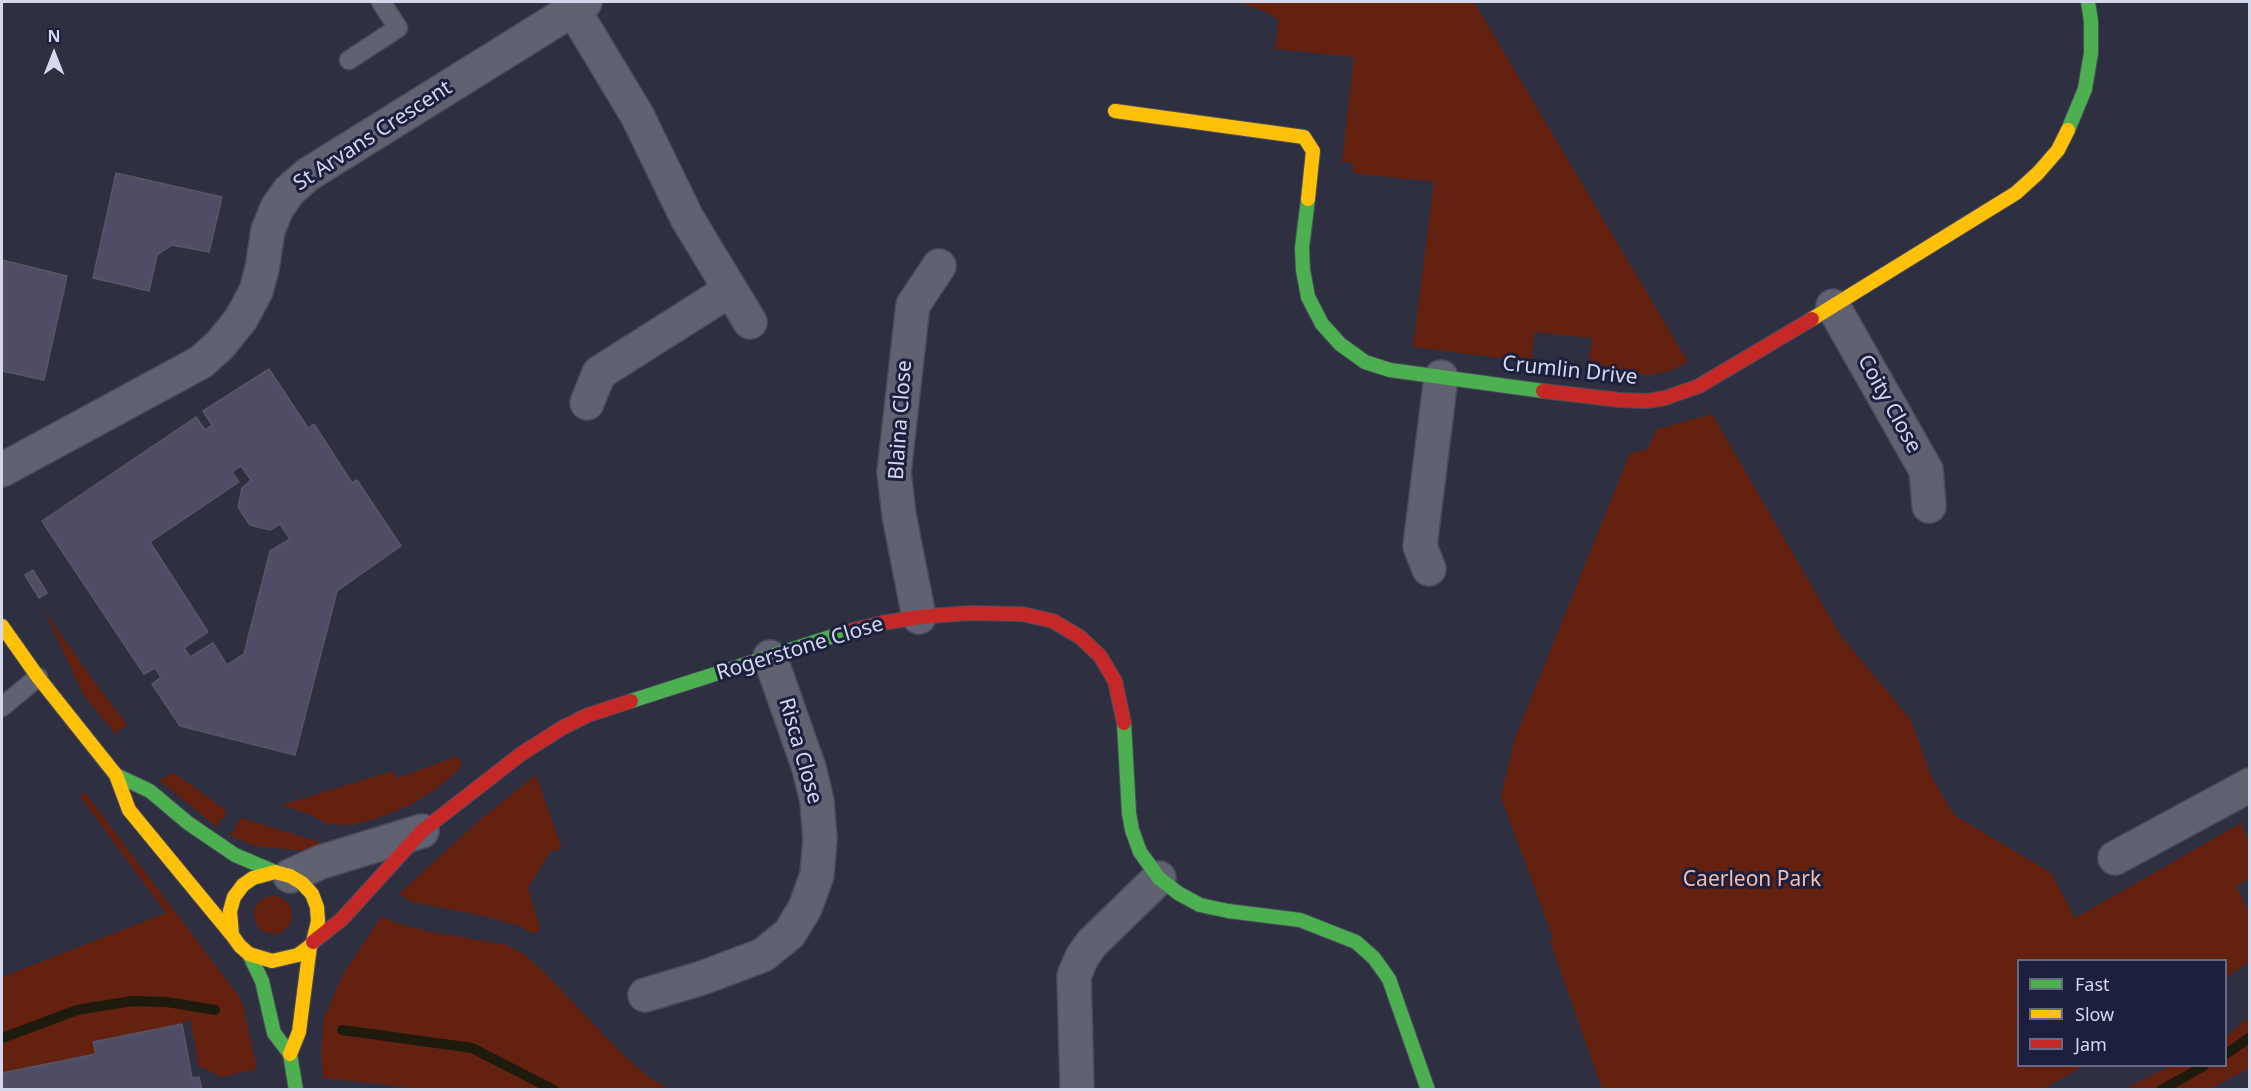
<!DOCTYPE html>
<html>
<head>
<meta charset="utf-8">
<style>
  body { margin:0 }
  #map { position:relative; width:2251px; height:1091px; overflow:hidden; background:#2e3041; font-family:"Noto Sans",sans-serif }
  canvas { display:block }
  .frame { position:absolute; inset:0; border:3px solid #d4d8ed; pointer-events:none }
  .legend { position:absolute; left:2017px; top:959px; width:210px; height:108px; box-sizing:border-box; background:#1c203e; border:2px solid #666a84; margin:0; padding:8px 10px; list-style:none; font-size:18px; color:#d4d8ed }
  .legend li { display:flex; align-items:center; gap:12px; height:30px }
  .legend b { width:30px; border:2px solid #666a84 }
  .north { position:absolute; left:24px; top:24px; width:60px; height:60px; -webkit-text-stroke:4px #1c203e; paint-order:stroke; rotate:0deg; font-size:16px; font-weight:700; line-height:24px; text-align:center; color:#d4d8ed }
  .north::after { content:''; display:block; margin:auto; width:21px; height:27px; background:#d4d8ed; clip-path:polygon(50% 0,100% 100%,50% 72%,0 100%) }
</style>
</head>
<body>
<div id="map">
<canvas width="2251" height="1091"></canvas>
<div class="frame"></div>
<ul class="legend">
<li><b style="height:8px;background:#4caf50"></b>Fast</li>
<li><b style="height:8px;background:#ffc107"></b>Slow</li>
<li><b style="height:8px;background:#c62828"></b>Jam</li>
</ul>
<div class="north">N</div>
</div>
<script>
const g = document.querySelector('canvas').getContext('2d');
g.lineJoin = 'round';
function fillPath(path, color) { g.fillStyle = color; g.fill(path, 'evenodd'); }
const poly = rows => new Path2D(rows.map(r => 'M' + r).join(''));
function stroke(path, color, width, dash) { g.strokeStyle = color; g.lineWidth = width; g.lineCap = dash ? 'butt' : 'round'; g.setLineDash(dash || []); g.stroke(path); }
function write(font, color, halo, rows, align = 'center') {
  g.font = font + ' "Noto Sans",sans-serif'; g.lineWidth = 6; g.setLineDash([]); g.textBaseline = 'middle'; g.strokeStyle = halo; g.fillStyle = color; for (const [text, x, y, turn = 0] of rows) {
    g.save(); g.translate(x, y); g.rotate((+turn || 0) * Math.PI / 180); g.textAlign = isNaN(turn) ? turn : align; if (halo) g.strokeText(text, 0, 0); g.fillText(text, 0, 0); g.restore();
  }
}
fillPath(poly([
  [1238,2,1474,2,1688,362,1669,371,1649,375,1588,369,1592,338,1535,332,1531,362,1413,347,1434,182,1353,173,1353,163,1342,162,1354,57,1275,49,1279,20,1264,11],
  [1712,414,1840,635,1911,720,1931,776,1954,815,2051,873,2075,918,2241,823,2249,843,2249,879,2236,886,2249,913,2249,962,2226,977,2226,960,2018,960,2018,1066,2083,1066,2043,1089,1602,1089,1550,941,1553,938,1501,797,1515,738,1630,453,1647,450,1657,429],
  [44,610,95,683,127,724,115,734,83,694],
  [458,756,462,766,440,786,411,805,375,819,351,825,327,824,311,815,281,805,393,771,397,778],
  [174,773,227,811,217,827,159,780],
  [536,775,562,849,550,852,528,888,540,929,534,934,519,926,488,917,412,902,399,894,482,818],
  [86,794,238,995,243,1006,257,1069,222,1077,199,1066,190,1019,182,1024,94,1042,96,1054,2,1073,2,977,166,913,79,795],
  [241,818,332,846,305,851,255,846,230,836],
  '254 915a19 19 0 1 1 38 0a19 19 0 1 1-38 0Z',
  [381,917,402,925,431,932,507,945,525,955,546,974,624,1056,651,1079,669,1089,431,1090,323,1078,321,1053,324,1018,342,976],
  [2249,1017,2249,1068,2211,1089,2125,1089,2170,1066,2226,1066,2226,1037]
]), '#65210f');
stroke(poly([
  [342,1030,472,1048,554,1090],
  [2,1038,77,1010,132,1001,167,1002,215,1010],
  [2226,1054,2250,1037],
  [2161,1090,2204,1066]
]), '#1e1a0d', 10);
const building = poly([
  [116,173,222,197,209,252,172,245,157,255,149,291,93,278,116,173],
  [2,260,67,276,44,380,2,371,2,260],
  [269,369,308,428,314,424,352,483,357,480,401,546,337,591,295,755,180,726,152,684,161,677,155,668,144,674,42,521,196,417,205,430,212,425,203,411,269,369],
  [241,466,251,480,242,488,238,507,250,525,270,530,280,524,290,539,270,551,244,654,227,665,213,643,190,657,184,648,208,632,150,542,239,482,232,472,241,466],
  [33,570,47,593,39,598,25,575,33,570],
  [182,1024,192,1078,199,1077,202,1090,2,1090,2,1073,96,1054,93,1042,182,1024]
]);
fillPath(building, '#514c66');
stroke(building, '#575665', 1.5);
const lane = poly([
  [349,60,398,28,381,2],
  [2,707,38,677]
]);
const street = poly([
  [573,9,637,115,687,218,750,322],
  [1833,306,1926,470,1929,506],
  [587,403,599,373,730,290],
  [2,470,201,362,220,345,241,319,256,291,262,269,268,230,277,208,289,191,307,175,585,2],
  [1429,569,1420,546,1441,377],
  [919,617,899,515,894,472,913,305,939,266],
  [2115,858,2250,785],
  [290,876,321,862,422,831],
  [645,995,702,978,763,955,790,933,805,908,817,875,820,839,817,801,809,768,770,657],
  [1077,1088,1074,976,1082,957,1092,943,1159,878]
]);
const fast = poly([
  [2068,130,2085,89,2091,53,2091,21,2088,2],
  [1308,199,1302,248,1303,270,1308,297,1322,324,1340,344,1365,362,1390,370,1543,391],
  [631,701,849,631],
  [1124,723,1129,813,1132,830,1140,852,1159,878,1178,893,1200,905,1228,911,1300,920,1356,942,1374,958,1389,979,1428,1090],
  [116,775,150,791,188,823,235,855,275,872],
  [249,954,262,981,274,1033,290,1054,296,1090]
]);
const slow = poly([
  [1115,111,1304,137,1313,151,1308,199],
  [1812,319,2016,193,2038,173,2058,150,2068,130],
  [2,626,38,677,116,775,129,810,232,935],
  [275,872,290,876,302,883,312,894,317,907,318,921,313,942,310,946,298,955,272,961,249,954,240,946,232,935,230,911,234,897,243,885,253,878,275,872],
  [290,1054,299,1032,310,946]
]);
const jam = poly([
  [1543,391,1620,400,1647,401,1665,398,1699,386,1812,319],
  [849,631,882,623,919,617,969,613,1022,614,1053,621,1080,637,1100,656,1115,681,1124,723],
  [313,942,342,919,422,831,521,754,562,728,588,715,631,701]
]);
stroke(lane, '#494c5a', 21);
stroke(street, '#494c5a', 36);
stroke(fast, '#494c5a', 16);
stroke(slow, '#494c5a', 16);
stroke(jam, '#494c5a', 16);
stroke(lane, '#606271', 18);
stroke(street, '#606271', 33);
stroke(fast, '#4caf50', 14);
stroke(slow, '#ffc107', 14);
stroke(jam, '#c62828', 14);
write('21px', '#d4d8ed', '#1c203e', [
  ["St Arvans Crescent",373,136,-33],
  ["Crumlin Drive",1570,371,6],
  ["Coity Close",1889,404,61],
  ["Blaina Close",901,420,-86],
  ["Rogerstone Close",800,649,-17],
  ["Risca Close",800,751,74]
]);
write('21px', '#f5bbab', '#1c203e', [
  ["Caerleon Park",1752,880]
]);
</script>
</body>
</html>
